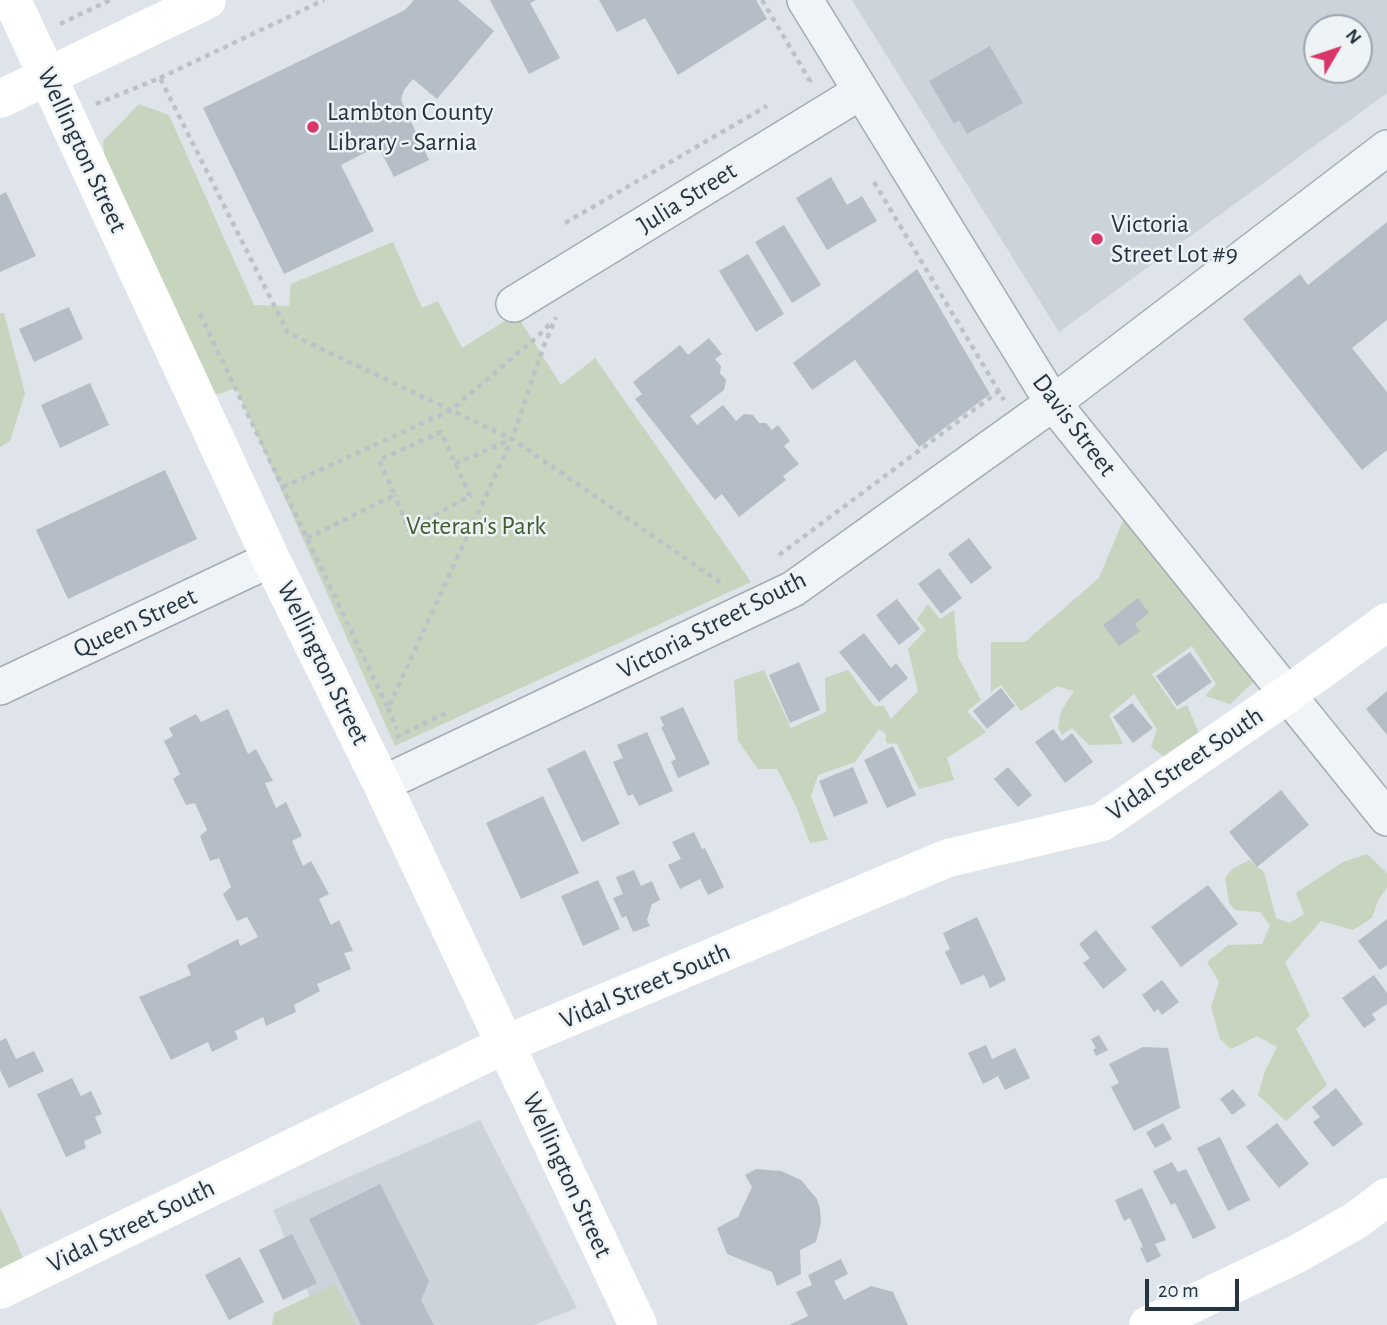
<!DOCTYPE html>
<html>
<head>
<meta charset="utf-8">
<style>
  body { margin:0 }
  #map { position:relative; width:1387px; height:1325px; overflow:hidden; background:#dee4e9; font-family:"Alegreya Sans",sans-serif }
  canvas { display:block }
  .north { position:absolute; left:1303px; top:14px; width:70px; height:70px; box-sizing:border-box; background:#eef3f6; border:2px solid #9ea7ae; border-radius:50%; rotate:51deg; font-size:19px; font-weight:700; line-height:28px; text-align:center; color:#263441 }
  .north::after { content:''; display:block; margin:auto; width:24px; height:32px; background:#d93769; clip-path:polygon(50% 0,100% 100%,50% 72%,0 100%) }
  .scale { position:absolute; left:1145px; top:1279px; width:94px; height:32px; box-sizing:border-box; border:4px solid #263441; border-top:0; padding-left:9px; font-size:21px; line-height:24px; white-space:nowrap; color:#263441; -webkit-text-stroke:5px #eef3f6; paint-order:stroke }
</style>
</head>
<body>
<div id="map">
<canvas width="1387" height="1325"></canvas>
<div class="north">N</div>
<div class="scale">20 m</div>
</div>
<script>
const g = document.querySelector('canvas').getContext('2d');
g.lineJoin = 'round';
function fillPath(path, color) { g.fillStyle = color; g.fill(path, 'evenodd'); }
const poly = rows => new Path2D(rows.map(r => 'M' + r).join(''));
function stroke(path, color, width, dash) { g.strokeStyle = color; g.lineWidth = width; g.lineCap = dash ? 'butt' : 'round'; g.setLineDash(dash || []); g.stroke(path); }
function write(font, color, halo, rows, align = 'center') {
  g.font = font + ' "Alegreya Sans",sans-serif'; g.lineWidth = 5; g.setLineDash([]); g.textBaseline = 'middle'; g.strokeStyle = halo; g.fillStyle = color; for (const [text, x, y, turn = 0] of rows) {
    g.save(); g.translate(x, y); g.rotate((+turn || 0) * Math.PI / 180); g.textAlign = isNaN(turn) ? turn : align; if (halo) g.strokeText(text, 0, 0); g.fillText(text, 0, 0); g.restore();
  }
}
fillPath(poly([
  [852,0,1387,0,1387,93,1059,332],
  [1317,28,1359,28,1359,70,1317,70],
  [480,1120,577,1308,534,1325,322,1325,273,1210]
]), '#ccd3db');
fillPath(poly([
  [139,104,169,115,254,305,289,306,291,284,393,242,422,308,438,301,462,348,516,314,561,385,595,358,751,582,395,746,236,388,222,393,208,395,106,172,103,141],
  [0,313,4,313,25,393,10,441,0,447],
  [1130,504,1264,672,1230,704,1205,696,1216,684,1192,646,1152,674,1177,710,1187,705,1200,736,1169,761,1151,747,1157,729,1134,694,1109,715,1123,744,1089,745,1072,728,1062,735,1058,727,1061,711,1074,691,1057,686,1021,711,1001,685,991,692,991,642,1025,642,1099,578],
  [928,604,940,619,954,610,958,657,981,700,967,711,986,732,947,758,954,780,919,789,897,744,886,743,886,734,879,729,855,762,818,775,811,796,828,840,810,843,796,806,777,769,758,769,738,741,734,680,764,670,791,728,826,712,825,678,848,670,874,706,884,706,891,719,918,691,908,649,926,630,917,619],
  [1367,854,1387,873,1387,887,1378,901,1372,918,1353,930,1321,921,1285,962,1310,1016,1296,1029,1327,1085,1286,1121,1258,1095,1265,1071,1277,1047,1257,1036,1231,1049,1220,1039,1211,1007,1219,982,1207,962,1228,945,1262,944,1270,926,1260,912,1235,910,1229,903,1225,878,1232,869,1249,860,1264,872,1276,918,1289,923,1304,914,1296,893,1343,862],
  [0,1207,25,1262,0,1270],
  [335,1284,356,1325,272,1325,274,1313]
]), '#c7d4be');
fillPath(poly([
  [414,0,458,0,494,31,437,99,413,79,404,90,401,100,429,160,394,177,378,146,341,165,374,231,284,274,203,108,405,10],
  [490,0,536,0,530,3,560,58,529,74],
  [599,0,756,0,767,19,678,75,645,18,617,32],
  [990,46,1023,103,967,134,959,120,954,124,929,81],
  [831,177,847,205,862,196,877,221,827,250,796,198],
  [6,192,36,256,0,272,0,195],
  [1387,222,1387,320,1352,348,1387,392,1387,450,1362,470,1243,319,1300,274,1308,285],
  [784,225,821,285,792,303,755,242],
  [748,254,784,314,756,332,719,271],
  [917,269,990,394,919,447,855,360,812,390,793,363],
  [69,307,83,339,34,362,19,329],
  [709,338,722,354,715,359,721,366,720,373,726,380,724,390,690,416,697,425,723,405,736,421,744,414,753,415,759,423,766,423,772,430,778,425,790,441,784,446,799,464,783,476,786,480,739,517,722,494,715,500,635,399,642,394,633,382,680,345,688,355],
  [90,383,109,425,60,448,41,405],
  [165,470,197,539,68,599,36,530],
  [969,538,992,568,971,584,948,554],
  [939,568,962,598,941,614,918,584],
  [1138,598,1149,613,1135,624,1140,631,1119,646,1103,625],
  [897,599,920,629,899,645,876,615],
  [864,633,891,668,896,663,908,678,879,702,839,652],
  [1190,652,1212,682,1177,706,1156,676],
  [799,662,820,710,790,723,769,675],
  [1001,688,1015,706,987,729,973,711],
  [1387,691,1387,735,1366,709],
  [1132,703,1153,728,1133,743,1113,717],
  [683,707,710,764,678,778,671,762,676,759,661,727,664,726,660,717],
  [228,709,248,754,256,749,273,781,265,783,276,808,286,802,302,836,292,841,303,866,311,861,329,894,319,899,331,925,339,920,353,951,344,953,351,969,317,984,320,991,294,1005,296,1012,266,1026,263,1017,235,1031,238,1039,212,1052,208,1042,171,1060,139,997,191,975,187,965,238,939,240,946,258,937,247,917,237,921,223,894,231,887,219,858,210,861,200,836,207,830,195,803,186,805,173,779,180,774,164,741,173,736,169,728,196,714,201,722],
  [1053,729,1062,741,1072,733,1093,762,1065,783,1035,742],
  [647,732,673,791,639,806,633,794,628,796,613,762,623,758,617,745],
  [893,746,916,795,887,808,864,760],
  [585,750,620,824,582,842,547,769],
  [853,767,868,803,834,817,819,781],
  [1008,767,1032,795,1018,807,994,779],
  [1281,790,1309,825,1257,867,1229,832],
  [543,796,579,873,521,899,486,823],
  [694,832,702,849,705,848,724,887,708,895,700,879,680,889,668,865,681,859,672,842],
  [634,870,641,886,652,881,660,900,652,904,647,920,650,926,633,932,626,916,622,918,613,898,623,894,616,877],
  [598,880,620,929,583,946,561,896],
  [1208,885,1238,924,1181,967,1151,927],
  [977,917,1006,980,990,988,984,975,961,985,945,952,950,949,943,933],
  [1387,919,1387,965,1380,970,1358,941],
  [1096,930,1127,970,1103,989,1083,963,1090,958,1079,944],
  [1374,975,1387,993,1387,1004,1372,1014,1376,1020,1364,1028,1342,998],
  [1162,980,1179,1002,1162,1015,1158,1009,1154,1012,1142,995],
  [1099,1035,1108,1050,1096,1056,1093,1050,1096,1048,1091,1039],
  [6,1038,16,1059,34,1051,44,1071,9,1088,0,1070,0,1041],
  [986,1045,992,1059,1015,1048,1030,1078,1005,1090,998,1076,983,1084,968,1053],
  [1143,1047,1168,1048,1180,1108,1134,1131,1111,1087,1119,1083,1109,1064],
  [72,1078,81,1096,91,1091,102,1114,95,1117,102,1133,84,1141,86,1148,66,1157,37,1094],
  [1336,1088,1363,1124,1333,1147,1313,1122,1320,1117,1312,1107],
  [1233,1089,1246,1105,1232,1115,1220,1099],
  [1163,1123,1172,1139,1155,1148,1146,1132],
  [1277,1123,1309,1164,1279,1188,1246,1147],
  [1220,1137,1250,1200,1228,1211,1197,1148],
  [1172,1162,1178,1172,1186,1169,1216,1228,1193,1239,1175,1203,1171,1205,1153,1171],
  [756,1169,781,1171,801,1180,817,1199,820,1209,821,1222,816,1242,800,1250,801,1274,777,1286,772,1272,727,1254,717,1228,738,1217,752,1187,745,1175],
  [380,1184,429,1281,421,1300,434,1325,361,1325,309,1219],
  [1142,1188,1166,1240,1155,1244,1161,1256,1147,1263,1140,1248,1143,1247,1130,1218,1124,1221,1115,1200],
  [292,1234,317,1283,283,1300,259,1250],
  [240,1257,264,1302,229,1320,205,1275],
  [841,1259,848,1274,834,1281,844,1300,871,1286,893,1292,908,1325,789,1325,808,1316,796,1292,812,1285,808,1275]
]), '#b5bec6');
const street = poly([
  [805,0,1053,403,1387,818],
  [514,304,860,92],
  [0,687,271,559],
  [382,784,793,589,1053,403,1387,148]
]);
stroke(street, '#a3acb3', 38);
stroke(poly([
  [762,0,810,81,808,83],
  [60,24,110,0],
  [160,78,324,0],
  [96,104,160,78,288,333,512,439,721,583,718,584],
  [874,182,1004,400],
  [565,223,767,106],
  [200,314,388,708,512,439,543,348,556,317],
  [455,464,512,439],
  [283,487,451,410,537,337,551,323],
  [307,538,395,495,379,460,441,432,470,496,408,529,395,495],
  [779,555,999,391],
  [388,708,397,729],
  [396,737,448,712]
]), '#bcc2c8', 4.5, [5, 5]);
stroke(street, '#f1f4f7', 35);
stroke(poly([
  [12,0,271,559,382,784,638,1325],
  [0,99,207,0],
  [0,1290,506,1044,948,858,1102,822,1288,694,1387,622],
  [1148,1325,1297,1254,1355,1221,1387,1197]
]), '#fff', 38);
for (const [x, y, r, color] of [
  [313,127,7,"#d93769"],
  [1097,239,7,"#d93769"]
]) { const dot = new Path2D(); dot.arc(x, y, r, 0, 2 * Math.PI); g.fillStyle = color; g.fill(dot); stroke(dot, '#eef3f6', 2.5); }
write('26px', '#263441', '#eef3f6', [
  ["Lambton County",327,112],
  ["Library - Sarnia",327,142],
  ["Victoria",1111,224],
  ["Street Lot #9",1111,254]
], 'left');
write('26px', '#263441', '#eef3f6', [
  ["Wellington Street",82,150,65],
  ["Julia Street",687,198,-32],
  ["Davis Street",1074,425,53],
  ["Queen Street",135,623,-25],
  ["Victoria Street South",712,625,-27],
  ["Wellington Street",323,663,64],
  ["Vidal Street South",1185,764,-34],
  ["Vidal Street South",645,986,-23],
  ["Wellington Street",567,1175,65],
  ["Vidal Street South",131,1226,-26]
]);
write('26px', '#415e32', '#eef3f6', [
  ["Veteran's Park",476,526]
]);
</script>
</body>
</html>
